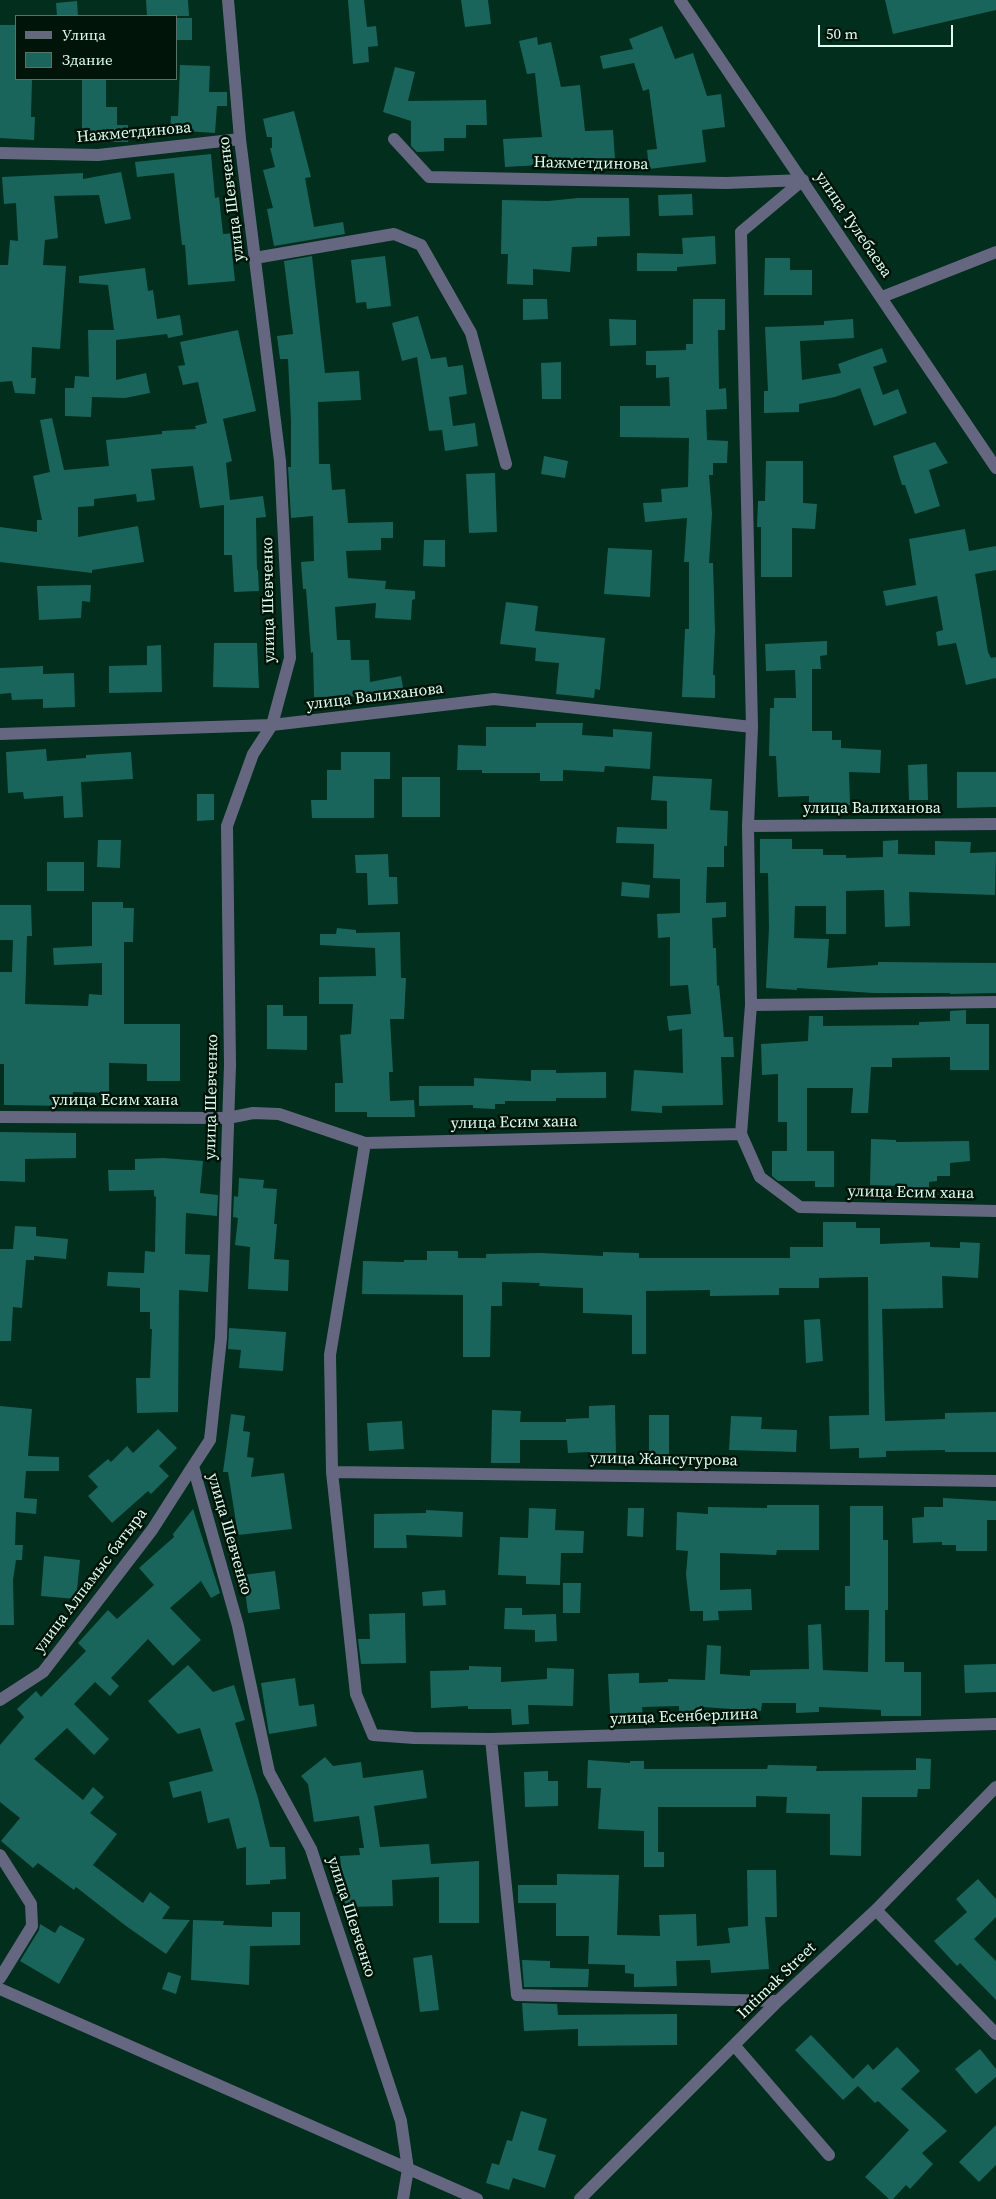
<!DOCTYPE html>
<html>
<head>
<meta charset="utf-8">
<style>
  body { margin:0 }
  #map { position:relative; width:996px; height:2199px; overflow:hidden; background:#012e1d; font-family:"Source Serif 4",serif }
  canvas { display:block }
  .legend { position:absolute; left:15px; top:15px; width:162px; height:65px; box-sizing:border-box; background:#00140a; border:1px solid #597265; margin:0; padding:6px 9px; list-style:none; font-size:15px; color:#dffeed }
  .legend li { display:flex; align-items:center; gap:10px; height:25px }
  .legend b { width:25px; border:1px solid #597265 }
  .scale { position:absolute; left:818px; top:25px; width:135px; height:22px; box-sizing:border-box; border:2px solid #dffeed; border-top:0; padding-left:6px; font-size:15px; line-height:18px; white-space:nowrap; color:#dffeed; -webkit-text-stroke:4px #00140a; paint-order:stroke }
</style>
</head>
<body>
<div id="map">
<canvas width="996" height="2199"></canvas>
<ul class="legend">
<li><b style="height:6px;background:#656781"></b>Улица</li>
<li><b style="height:14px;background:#1a655b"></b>Здание</li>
</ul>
<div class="scale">50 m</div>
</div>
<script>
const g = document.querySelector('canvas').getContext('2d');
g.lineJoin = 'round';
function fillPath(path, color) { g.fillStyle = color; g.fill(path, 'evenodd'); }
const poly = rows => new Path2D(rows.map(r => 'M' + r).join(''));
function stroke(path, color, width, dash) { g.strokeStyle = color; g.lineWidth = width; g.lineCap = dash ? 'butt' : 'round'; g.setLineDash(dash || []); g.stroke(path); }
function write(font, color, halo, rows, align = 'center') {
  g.font = font + ' "Source Serif 4",serif'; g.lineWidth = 5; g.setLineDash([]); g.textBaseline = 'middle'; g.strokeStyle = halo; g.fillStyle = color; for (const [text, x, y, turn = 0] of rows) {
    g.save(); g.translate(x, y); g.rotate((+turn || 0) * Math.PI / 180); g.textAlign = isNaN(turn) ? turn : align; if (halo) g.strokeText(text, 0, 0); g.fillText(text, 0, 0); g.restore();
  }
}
fillPath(poly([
  [146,0,188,0,189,16,147,16],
  [348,0,364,0,367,27,376,26,378,46,368,47,369,62,353,64],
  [461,0,488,0,491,24,465,27],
  [885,0,996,0,996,10,893,34],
  [77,1,78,16,57,16,56,3],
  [176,18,192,18,192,40,176,40],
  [0,25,16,25,16,79,32,79,31,117,35,117,34,140,0,138],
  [662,26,675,59,693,53,707,96,721,94,725,127,702,130,706,162,649,169,647,150,657,149,649,89,643,91,634,63,603,69,600,56,633,49,629,39],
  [537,37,538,45,551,42,561,87,580,85,585,131,613,130,615,159,540,163,540,165,505,167,503,139,542,137,535,73,527,74,519,41],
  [180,65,210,66,209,92,227,92,227,106,217,106,215,133,170,130,171,116,178,116],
  [395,67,415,72,408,101,486,100,487,125,466,125,466,138,444,138,444,151,417,152,411,146,411,121,383,112],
  [82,79,106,79,106,107,117,107,117,125,128,125,128,142,82,142],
  [294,111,311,177,305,178,314,227,343,222,345,234,274,246,267,209,273,208,263,170,275,167,270,148,272,148,272,137,267,137,263,119],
  [211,154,215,198,219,197,223,234,236,233,238,252,232,253,235,281,188,285,185,245,182,245,174,173,137,177,135,162],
  [121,172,131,219,105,224,99,195,54,196,58,238,45,240,43,265,66,266,60,349,32,347,31,378,36,378,35,394,15,393,12,381,0,382,0,265,8,265,10,240,18,241,16,203,4,204,2,177,83,173,83,179],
  [692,194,693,215,659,216,658,195],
  [578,198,629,198,630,236,597,237,597,246,572,247,570,272,533,269,533,285,507,284,508,254,501,254,502,200,548,201],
  [715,236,716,264,677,267,677,271,637,271,637,253,683,254,682,238],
  [312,256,325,373,359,371,361,400,318,402,319,464,330,464,332,490,345,489,348,523,393,522,393,538,381,538,381,550,346,551,348,578,386,581,385,589,415,591,415,599,412,600,411,620,375,618,376,603,335,607,337,640,350,640,351,660,369,660,370,682,401,676,404,693,382,696,314,697,313,652,311,653,306,589,303,589,301,562,314,561,313,516,291,518,288,467,291,467,291,421,288,359,280,359,277,336,293,334,284,261],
  [385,256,391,306,367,309,366,302,356,303,351,260],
  [765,258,790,258,790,270,812,270,812,295,764,295],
  [145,268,148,291,153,290,157,319,180,315,183,335,168,338,167,334,116,340,116,380,146,373,150,393,125,398,92,397,91,417,65,416,65,388,74,388,75,376,89,377,88,330,114,330,108,285,79,283,79,276],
  [523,299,547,299,548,319,523,320],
  [693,299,725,299,725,330,718,330,719,389,726,388,727,409,706,410,707,440,728,441,727,463,713,463,713,475,709,475,712,514,709,563,713,563,715,631,713,675,715,675,715,698,682,697,685,629,689,629,689,562,684,562,687,518,645,522,643,503,662,502,661,489,688,487,689,438,620,437,620,406,670,406,669,377,656,378,656,365,646,365,646,351,686,350,686,344,693,344],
  [418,316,431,359,446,357,448,367,463,365,467,394,449,397,453,426,475,423,478,446,445,451,442,430,429,431,417,357,402,361,392,323],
  [609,319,636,320,636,345,610,346],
  [853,319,854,338,800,341,802,380,841,373,838,364,882,348,887,362,873,367,883,395,898,389,907,413,874,426,860,388,835,397,799,404,799,412,764,413,764,391,768,391,765,327,824,325,824,321],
  [238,330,256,411,223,419,232,461,226,463,230,500,263,496,266,517,256,518,257,570,258,570,259,591,234,592,232,555,224,555,224,505,200,508,193,466,151,469,155,500,137,502,136,494,94,499,94,506,78,507,78,537,138,526,144,562,92,570,92,573,0,562,0,527,37,532,37,520,42,520,33,476,50,472,40,420,52,418,64,470,109,466,106,440,162,434,162,431,196,429,195,426,207,423,198,382,183,385,178,366,185,365,180,342],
  [561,362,561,399,542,399,541,363],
  [935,442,948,463,929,470,940,506,915,514,905,485,902,485,893,456],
  [544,456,568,461,565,478,541,474],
  [766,461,803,461,803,503,817,504,815,529,792,528,792,577,761,577,761,527,757,527,758,501,765,501],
  [495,473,497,532,469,533,466,474],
  [965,529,969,551,996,546,996,570,975,574,988,652,991,658,996,657,996,678,966,685,956,643,938,646,936,632,943,630,937,596,886,606,883,591,916,585,909,539],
  [424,540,445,540,445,567,423,566],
  [608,548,652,550,650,597,604,594],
  [91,585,90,602,82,601,81,618,39,620,37,586],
  [506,602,538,606,535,631,605,638,600,690,595,689,594,698,556,694,559,663,535,661,536,648,500,644],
  [827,641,827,655,820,656,821,669,812,669,812,731,832,731,832,740,841,740,841,748,881,750,880,773,849,772,850,805,809,805,809,796,778,797,776,756,769,756,770,708,774,708,774,698,796,698,795,670,766,671,765,644],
  [214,643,257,643,259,688,213,687],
  [161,645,162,692,109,693,109,666,147,665,147,646],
  [43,666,43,674,74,673,75,707,43,708,43,699,12,700,11,693,0,694,0,668],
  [536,723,583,723,582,735,613,737,613,729,652,732,650,769,605,766,604,772,563,770,563,781,540,781,540,773,482,773,482,770,457,770,458,745,486,746,486,727,536,727],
  [46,749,47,761,86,758,86,755,131,752,133,779,81,782,83,817,64,818,63,796,24,799,23,792,8,793,6,752],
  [341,752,390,752,390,779,374,779,374,818,312,818,311,800,327,800,327,770,341,770],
  [927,764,928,800,909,800,908,765],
  [957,772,996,772,996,807,957,808],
  [653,776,712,779,710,810,728,811,727,846,724,846,724,867,707,867,706,903,726,902,726,917,712,918,713,948,716,948,717,986,719,985,724,1037,733,1037,734,1057,721,1057,723,1105,662,1106,662,1113,631,1111,634,1070,683,1073,682,1029,669,1031,667,1016,691,1014,688,985,670,986,670,937,658,938,657,914,680,913,680,879,653,878,654,844,616,843,617,827,667,829,667,801,651,800],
  [402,777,440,777,440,817,402,817],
  [197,794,214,794,214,820,197,821],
  [760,839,792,839,792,849,823,849,823,855,846,855,846,858,883,857,883,841,898,840,898,854,935,855,935,841,971,842,970,853,996,852,995,895,909,892,910,926,885,927,884,890,846,891,846,934,826,934,826,906,795,906,794,938,829,939,827,968,878,965,878,962,996,963,996,993,950,994,950,993,873,993,797,988,797,990,766,988,769,928,768,873,760,873],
  [98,840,121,840,120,868,97,867],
  [388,854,389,877,397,877,398,904,368,905,367,873,356,873,355,855],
  [47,862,84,862,84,891,47,891],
  [622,882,650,885,649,898,621,896],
  [92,902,123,902,123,908,134,908,133,942,124,942,124,1024,180,1024,180,1081,147,1081,147,1064,109,1063,109,1093,73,1092,72,1106,4,1105,4,1064,0,1064,0,972,12,972,13,940,0,940,0,905,31,905,32,936,27,936,25,1004,88,1006,89,994,102,995,102,963,54,965,53,948,92,946],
  [337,928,356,930,356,933,400,932,401,978,406,978,404,1019,390,1019,393,1072,389,1072,390,1101,414,1100,415,1117,367,1117,367,1112,335,1112,335,1083,343,1083,340,1035,351,1034,353,1004,319,1004,319,977,376,976,375,948,320,945,320,934,336,934],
  [267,1005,283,1005,283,1016,307,1016,307,1050,267,1049],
  [966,1010,966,1024,989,1024,989,1070,950,1070,950,1057,892,1058,892,1067,871,1067,868,1113,851,1113,853,1088,807,1088,807,1151,834,1151,834,1187,815,1187,815,1181,778,1181,772,1176,772,1151,787,1151,787,1122,778,1122,778,1074,762,1075,761,1044,808,1041,809,1016,823,1016,823,1026,919,1025,919,1022,950,1021,950,1011],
  [531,1070,556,1070,556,1073,606,1072,606,1098,556,1098,556,1101,505,1101,505,1104,495,1104,495,1109,473,1108,473,1105,419,1106,419,1086,474,1086,474,1078,531,1081],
  [0,1132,76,1133,76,1158,25,1159,25,1182,0,1181],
  [871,1139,896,1140,896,1142,969,1141,970,1161,950,1163,950,1176,937,1176,937,1181,929,1182,929,1199,906,1199,906,1186,870,1185],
  [163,1158,203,1161,200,1193,218,1195,217,1216,186,1213,185,1254,210,1255,208,1292,179,1290,178,1412,137,1413,136,1378,150,1378,152,1329,150,1329,150,1312,140,1312,140,1288,107,1286,108,1272,144,1273,145,1251,155,1252,156,1197,154,1196,154,1190,109,1191,108,1170,135,1170,135,1159],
  [239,1178,264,1180,263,1188,277,1189,274,1224,277,1224,274,1259,289,1260,288,1291,248,1289,250,1247,235,1245,238,1218,233,1217,234,1196,238,1197],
  [823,1222,856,1222,856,1228,880,1228,880,1244,930,1242,930,1247,960,1248,960,1242,980,1243,978,1278,942,1276,943,1308,882,1309,885,1421,945,1419,945,1413,996,1412,996,1452,945,1452,945,1450,886,1451,886,1457,859,1458,859,1448,830,1449,829,1416,869,1415,868,1277,819,1278,819,1288,779,1288,779,1295,710,1296,710,1290,646,1291,646,1354,632,1354,632,1315,583,1313,583,1288,539,1286,540,1283,502,1282,502,1306,491,1306,490,1357,463,1357,463,1295,362,1294,363,1261,404,1262,404,1260,427,1260,427,1251,458,1251,458,1258,486,1258,486,1254,541,1253,603,1256,603,1252,639,1253,639,1258,790,1258,790,1247,823,1247],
  [15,1226,36,1227,36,1236,68,1239,66,1259,34,1256,34,1260,26,1260,22,1308,13,1307,11,1341,0,1341,0,1249,13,1249],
  [820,1319,823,1361,806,1363,804,1320],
  [229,1328,286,1332,283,1371,239,1368,241,1350,228,1349],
  [615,1405,616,1455,590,1455,590,1452,568,1453,567,1440,520,1440,520,1463,491,1463,492,1410,521,1411,520,1422,566,1422,566,1419,589,1418,589,1406],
  [0,1406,32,1409,28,1456,59,1457,59,1471,26,1471,24,1498,37,1499,36,1514,16,1512,15,1545,23,1545,22,1560,16,1560,13,1580,14,1625,0,1625],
  [231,1414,245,1416,243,1431,250,1432,247,1457,254,1458,251,1477,284,1473,292,1529,238,1535,228,1472,223,1472],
  [649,1415,669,1415,669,1455,649,1455],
  [731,1416,762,1417,761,1429,797,1430,796,1452,729,1450],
  [402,1421,404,1449,369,1451,367,1423],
  [158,1429,177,1448,159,1466,169,1476,151,1494,148,1491,112,1523,88,1496,98,1487,88,1476,108,1459,111,1462,127,1446,133,1453],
  [943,1498,996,1501,996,1520,987,1520,987,1551,956,1551,956,1545,942,1545,942,1542,913,1543,912,1518,924,1517,924,1507,943,1507],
  [767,1505,819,1505,819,1550,777,1550,776,1555,720,1553,720,1590,751,1589,752,1610,718,1611,719,1620,703,1621,703,1611,690,1611,686,1574,688,1551,676,1550,677,1512,708,1514,708,1507,767,1508],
  [850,1506,883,1506,883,1540,888,1540,888,1610,885,1610,885,1662,904,1662,904,1672,921,1672,921,1716,881,1716,881,1710,819,1707,819,1712,796,1713,796,1703,762,1703,761,1711,703,1707,703,1713,679,1712,679,1706,642,1707,643,1719,621,1720,621,1713,610,1714,608,1674,639,1673,639,1683,668,1682,668,1679,705,1680,707,1645,721,1646,720,1674,750,1676,750,1670,809,1669,808,1625,821,1624,823,1670,868,1672,869,1610,845,1610,845,1586,850,1586],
  [529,1508,556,1509,555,1530,584,1531,583,1553,561,1553,560,1585,526,1584,526,1576,498,1575,500,1537,528,1538],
  [628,1508,644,1508,643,1537,627,1536],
  [193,1509,220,1593,211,1598,201,1581,170,1608,201,1640,173,1666,148,1639,111,1678,119,1686,110,1696,95,1682,74,1704,109,1739,94,1755,67,1728,34,1759,83,1800,93,1787,104,1797,90,1813,117,1834,93,1865,143,1903,150,1892,170,1907,162,1919,190,1920,166,1954,126,1926,76,1887,74,1890,38,1863,33,1868,1,1841,20,1818,0,1802,0,1745,24,1717,17,1709,36,1691,41,1697,86,1651,78,1643,108,1610,117,1619,154,1585,139,1568,174,1537,173,1534],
  [426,1510,463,1512,462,1537,406,1535,407,1548,374,1548,374,1514,426,1513],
  [44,1556,80,1560,76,1599,41,1596],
  [275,1571,280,1609,248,1613,243,1575],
  [563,1583,581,1583,580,1613,563,1613],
  [445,1590,446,1605,423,1606,422,1592],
  [505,1608,522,1608,522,1615,556,1614,557,1641,535,1642,535,1630,504,1629],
  [405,1613,406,1663,361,1664,358,1639,370,1639,369,1614],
  [996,1664,996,1692,965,1693,964,1665],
  [188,1665,213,1692,234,1685,245,1720,235,1723,258,1798,270,1847,285,1847,286,1879,270,1880,270,1884,246,1885,246,1847,237,1849,229,1818,208,1823,201,1791,173,1798,169,1782,213,1771,200,1728,178,1734,148,1701],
  [469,1666,501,1667,501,1682,547,1679,547,1668,574,1669,573,1706,528,1705,529,1724,512,1725,511,1709,468,1709,468,1706,431,1708,430,1671,469,1670],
  [295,1678,299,1706,314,1704,317,1726,269,1734,261,1683],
  [325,1757,333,1766,361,1762,363,1778,423,1770,427,1798,374,1806,380,1847,429,1844,431,1864,479,1861,479,1923,439,1923,439,1877,392,1880,393,1906,345,1907,340,1856,360,1855,359,1848,364,1848,359,1816,314,1822,308,1784,301,1776],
  [916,1758,931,1759,930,1789,918,1789,917,1797,862,1797,861,1856,830,1855,830,1814,786,1813,787,1797,756,1796,756,1807,658,1807,658,1852,664,1852,664,1867,644,1867,644,1831,598,1829,601,1788,587,1788,588,1760,630,1763,630,1761,644,1761,644,1769,767,1769,768,1765,817,1766,816,1771,916,1770],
  [548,1771,548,1781,558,1781,558,1806,525,1807,524,1772],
  [747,1870,776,1870,777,1917,765,1917,769,1969,711,1973,710,1960,676,1961,677,1986,634,1987,634,1974,625,1973,625,1965,588,1964,589,1936,556,1936,556,1903,518,1903,518,1885,557,1885,557,1874,619,1875,617,1935,660,1936,659,1915,696,1914,697,1946,730,1943,728,1928,748,1926],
  [978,1879,996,1899,996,1917,974,1939,996,1961,996,2000,960,1963,957,1966,934,1941,967,1912,956,1899],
  [272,1912,300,1912,300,1945,250,1946,249,1985,191,1980,193,1920,224,1921,223,1925,272,1927],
  [40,1924,55,1933,60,1925,85,1939,59,1984,20,1961,39,1930],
  [432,1955,439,2010,420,2012,413,1958],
  [522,1960,550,1961,550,1968,589,1969,588,1987,524,1987],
  [168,1972,181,1976,176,1994,162,1989],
  [522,2003,557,2004,558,2015,677,2014,677,2045,578,2046,578,2029,524,2031],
  [811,2035,853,2079,868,2064,873,2070,897,2047,920,2071,901,2089,947,2131,922,2153,933,2164,910,2189,906,2185,893,2199,889,2199,865,2177,909,2130,878,2101,875,2103,858,2086,843,2100,795,2050],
  [980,2049,996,2069,996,2077,976,2094,955,2069],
  [521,2111,547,2119,538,2150,556,2155,545,2188,513,2178,509,2190,486,2183,492,2163,499,2165,507,2140,512,2141],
  [996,2125,996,2165,979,2182,959,2162]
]), '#1a655b');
stroke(poly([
  [228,0,240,139,280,461,290,658,272,725,253,754,227,826,230,1065,221,1338,210,1440,193,1466,238,1626,269,1772,311,1849,401,2121,408,2169,403,2199],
  [680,0,996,468],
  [394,139,429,177,726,183,803,180],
  [0,153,98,155,240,139],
  [255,258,394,234,421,245,471,333,506,464],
  [882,297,996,252],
  [0,734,272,725,494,699,752,727],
  [748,826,996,824],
  [751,1005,996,1002],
  [0,1117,228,1118,253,1113,279,1114,365,1143,741,1134,760,1177,800,1207,996,1211],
  [741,1134,751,1005,748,826,752,727,741,232,803,180],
  [365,1143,330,1355,332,1472,356,1694,373,1735,414,1738,491,1739,996,1724],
  [332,1472,996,1481],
  [0,1700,43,1672,152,1530,193,1466],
  [491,1739,517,1995,778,2001],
  [0,1855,31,1904,32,1926,0,1978],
  [876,1910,996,2034],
  [0,1989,477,2199],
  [734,2045,829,2155],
  [580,2199,778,2001,876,1910,996,1787]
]), '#656781', 12);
write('16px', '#dffeed', '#00140a', [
  ["Нажметдинова",134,133,-5],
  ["Нажметдинова",591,164,1],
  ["улица Шевченко",232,199,-97],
  ["улица Тулебаева",853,225,56],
  ["улица Шевченко",269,600,-91],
  ["улица Валиханова",375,697,-7],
  ["улица Валиханова",872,809],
  ["улица Шевченко",212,1097,-89],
  ["улица Есим хана",115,1101],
  ["улица Есим хана",514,1123,-1],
  ["улица Есим хана",911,1193,1],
  ["улица Жансугурова",664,1460,1],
  ["улица Шевченко",229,1534,74],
  ["улица Алпамыс батыра",91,1581,-53],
  ["улица Есенберлина",684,1717,-2],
  ["улица Шевченко",351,1917,72],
  ["Intimak Street",777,1981,-44]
]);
</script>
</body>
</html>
